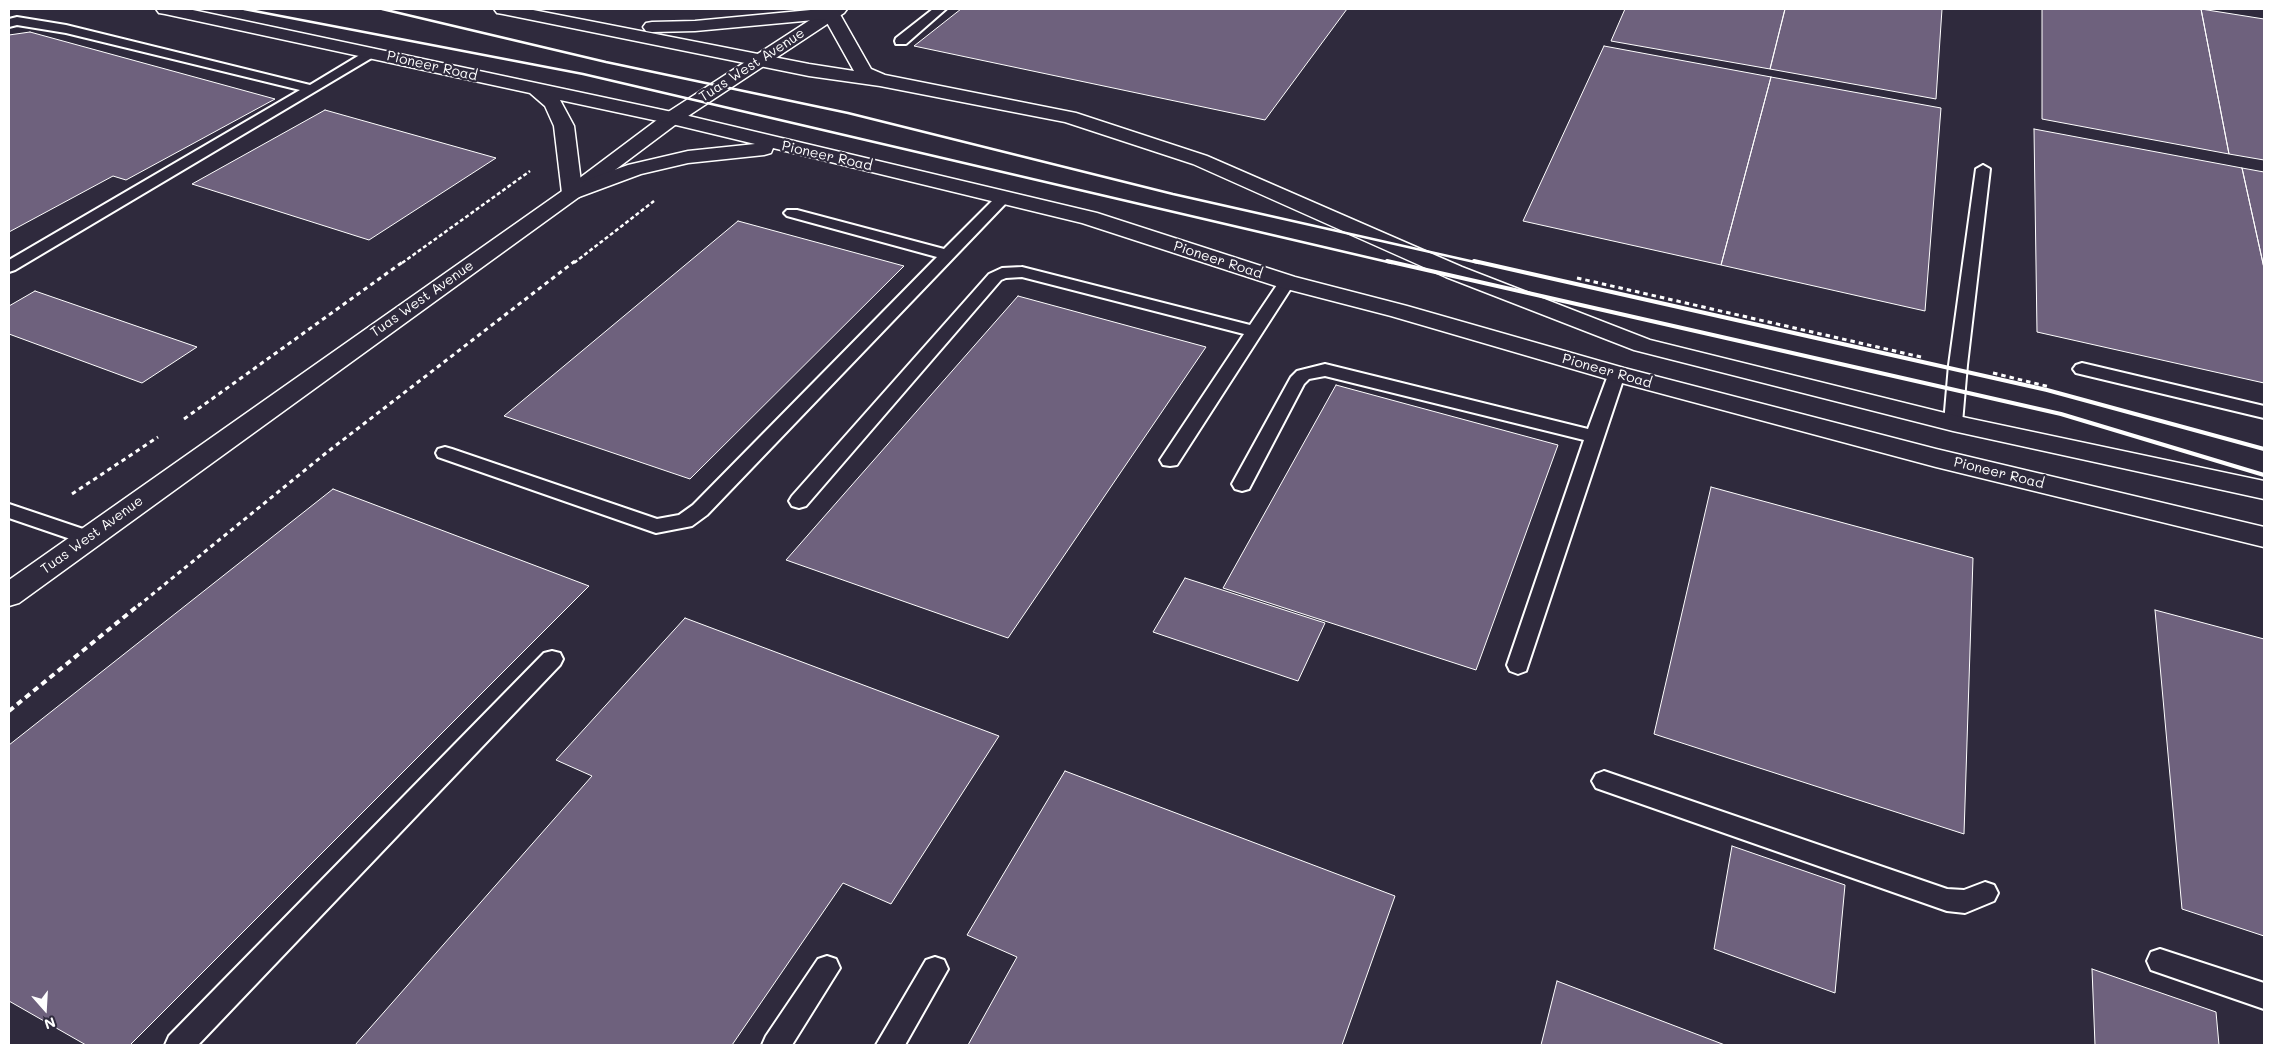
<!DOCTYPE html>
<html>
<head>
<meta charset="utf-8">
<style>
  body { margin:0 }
  #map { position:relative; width:2273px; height:1054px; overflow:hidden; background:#2f2a3d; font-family:Mali,sans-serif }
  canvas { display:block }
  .frame { position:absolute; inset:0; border:10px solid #fff; pointer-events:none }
  .north { position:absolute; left:20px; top:984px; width:50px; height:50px; -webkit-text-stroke:4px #2f2a3d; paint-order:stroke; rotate:161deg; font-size:14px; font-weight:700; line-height:20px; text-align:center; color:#fff }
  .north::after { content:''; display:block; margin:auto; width:18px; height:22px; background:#fff; clip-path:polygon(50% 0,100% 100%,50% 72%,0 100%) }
</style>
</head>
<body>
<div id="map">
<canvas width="2273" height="1054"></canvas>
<div class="frame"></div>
<div class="north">N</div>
</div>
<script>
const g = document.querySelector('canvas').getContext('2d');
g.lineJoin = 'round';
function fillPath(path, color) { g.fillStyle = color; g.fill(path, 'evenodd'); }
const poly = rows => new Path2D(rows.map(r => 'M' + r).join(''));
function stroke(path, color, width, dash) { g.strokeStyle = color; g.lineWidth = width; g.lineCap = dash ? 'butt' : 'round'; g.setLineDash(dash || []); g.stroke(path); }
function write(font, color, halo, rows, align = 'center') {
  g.font = font + ' Mali,sans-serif'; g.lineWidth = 4.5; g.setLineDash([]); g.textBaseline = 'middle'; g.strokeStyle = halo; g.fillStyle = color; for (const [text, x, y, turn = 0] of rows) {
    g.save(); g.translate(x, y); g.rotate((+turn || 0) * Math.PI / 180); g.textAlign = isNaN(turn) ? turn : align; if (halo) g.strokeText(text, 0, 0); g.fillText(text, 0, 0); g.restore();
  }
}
const building = poly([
  [961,9,1347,9,1265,120,914,46,961,9],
  [1625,9,1785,9,1770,69,1611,41,1625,9],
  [1785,9,1942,9,1936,99,1770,69,1785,9],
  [2042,9,2201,9,2229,154,2042,119,2042,9],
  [2201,9,2264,19,2264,160,2229,154,2201,9],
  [30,32,275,99,126,180,113,176,9,232,9,35,30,32],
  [1604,46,1771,77,1721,265,1523,221,1604,46],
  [1771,77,1941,108,1925,311,1721,265,1771,77],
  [325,110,496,158,369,240,192,184,325,110],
  [2034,129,2242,168,2264,268,2264,383,2037,332,2034,129],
  [2242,168,2264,172,2264,268,2242,168],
  [738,221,904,266,690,479,504,416,738,221],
  [35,291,197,347,142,383,9,334,9,306,35,291],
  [1018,296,1206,347,1008,638,786,560,1018,296],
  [1336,385,1558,445,1476,670,1223,588,1336,385],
  [1711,487,1973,558,1964,834,1654,734,1711,487],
  [333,489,589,586,130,1045,86,1045,9,1001,9,745,333,489],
  [1185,578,1325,623,1298,681,1153,632,1185,578],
  [2155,610,2264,639,2264,936,2182,909,2155,610],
  [685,618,999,736,891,904,843,883,732,1045,355,1045,592,776,556,760,685,618],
  [1065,771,1395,896,1342,1045,968,1045,1017,957,967,935,1065,771],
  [1732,846,1845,885,1835,993,1714,949,1732,846],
  [2092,969,2216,1012,2219,1045,2095,1045,2092,969],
  [1557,981,1725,1045,1541,1045,1557,981]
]);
fillPath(building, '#6e617d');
stroke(building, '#fff', 1);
const lane = poly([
  [933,9,946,9,906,44,896,44,895,41,896,38,933,9],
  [17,17,66,25,310,85,368,50,373,49,380,53,15,270,9,272,9,260,300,90,66,33,17,25,9,27,9,19,17,17],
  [1983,165,1990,169,1967,365,1962,423,1960,427,1953,429,1946,427,1944,423,1949,365,1976,169,1983,165],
  [1003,193,1008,195,1011,198,1008,201,707,515,692,526,656,533,438,457,436,453,438,449,445,447,452,449,657,519,679,515,693,505,937,257,787,216,784,213,787,210,797,210,944,249,998,195,1003,193],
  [1022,267,1250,325,1281,279,1287,277,1293,279,1295,282,1177,465,1170,466,1163,465,1160,460,1244,334,1022,277,1006,278,1001,280,806,506,799,508,792,506,789,501,792,496,989,274,1002,268,1022,267],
  [2082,363,2264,406,2264,418,2076,373,2073,369,2076,365,2082,363],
  [1325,364,1588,429,1610,370,1616,368,1622,370,1625,374,1526,671,1518,674,1510,671,1507,665,1584,440,1325,376,1309,379,1304,384,1249,489,1242,491,1235,489,1232,484,1291,377,1297,371,1325,364],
  [9,504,95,533,98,538,95,543,88,545,9,518,9,504],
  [552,651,560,653,563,659,560,665,198,1045,165,1045,169,1036,544,653,552,651],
  [1604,771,1947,889,1964,890,1985,882,1994,885,1998,893,1994,901,1965,913,1947,911,1596,788,1592,781,1596,774,1604,771],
  [2160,949,2264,983,2264,1009,2151,970,2147,961,2151,952,2160,949],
  [827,956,836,959,840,968,792,1045,762,1045,766,1036,818,959,827,956],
  [935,957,944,960,948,969,905,1045,876,1045,926,960,935,957]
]);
const street = poly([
  [827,9,847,9,844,13,679,122,579,197,19,603,9,606,9,580,565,189,665,114,827,9]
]);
const secondary = poly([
  [156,9,188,9,672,112,1097,213,1295,277,1407,306,1624,368,1936,449,2264,527,2264,547,1936,467,1607,379,1391,316,1279,287,1082,223,773,148,771,153,764,155,688,163,641,174,579,197,572,199,565,197,562,193,554,126,545,106,530,93,165,14,159,13,156,9],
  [560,100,672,124,755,144,688,151,628,165,581,182,574,126,560,100],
  [494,9,528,9,809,64,854,71,825,19,695,31,652,32,646,31,643,27,646,23,652,22,695,21,821,9,837,9,871,69,885,75,1076,113,1207,156,1462,267,1650,340,1953,415,2264,481,2264,499,1953,431,1634,350,1446,277,1193,164,1065,122,880,86,809,76,503,14,497,13,494,9]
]);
stroke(lane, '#fff', 4);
stroke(street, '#fff', 3);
stroke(secondary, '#fff', 3);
stroke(poly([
  [402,263,530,171],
  [574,263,654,201]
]), '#fff', 2.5, [4, 2.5]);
stroke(poly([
  [1577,278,1921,357],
  [1993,373,2050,387],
  [184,419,404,261],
  [72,494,158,437],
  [138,606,326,453,575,261]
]), '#fff', 3, [4.5, 4]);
stroke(poly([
  [9,711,140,604]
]), '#fff', 4, [6, 4.5]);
fillPath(lane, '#2f2a3d');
fillPath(street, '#2f2a3d');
fillPath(secondary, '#2f2a3d');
stroke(poly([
  [244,9,583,74,1392,263],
  [382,9,606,62,848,113,1173,194,1479,263]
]), '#fff', 2.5);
stroke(poly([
  [1387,261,2061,414,2264,475],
  [1474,261,2047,390,2264,449]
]), '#fff', 4);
write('14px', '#fff', '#2f2a3d', [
  ["Tuas West Avenue",752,65,-33],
  ["Pioneer Road",432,66,13],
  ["Pioneer Road",827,156,13],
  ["Pioneer Road",1218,260,18],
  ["Tuas West Avenue",422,299,-35],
  ["Pioneer Road",1607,371,16],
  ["Pioneer Road",1999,473,14],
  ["Tuas West Avenue",92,535,-36]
]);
</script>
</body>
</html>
